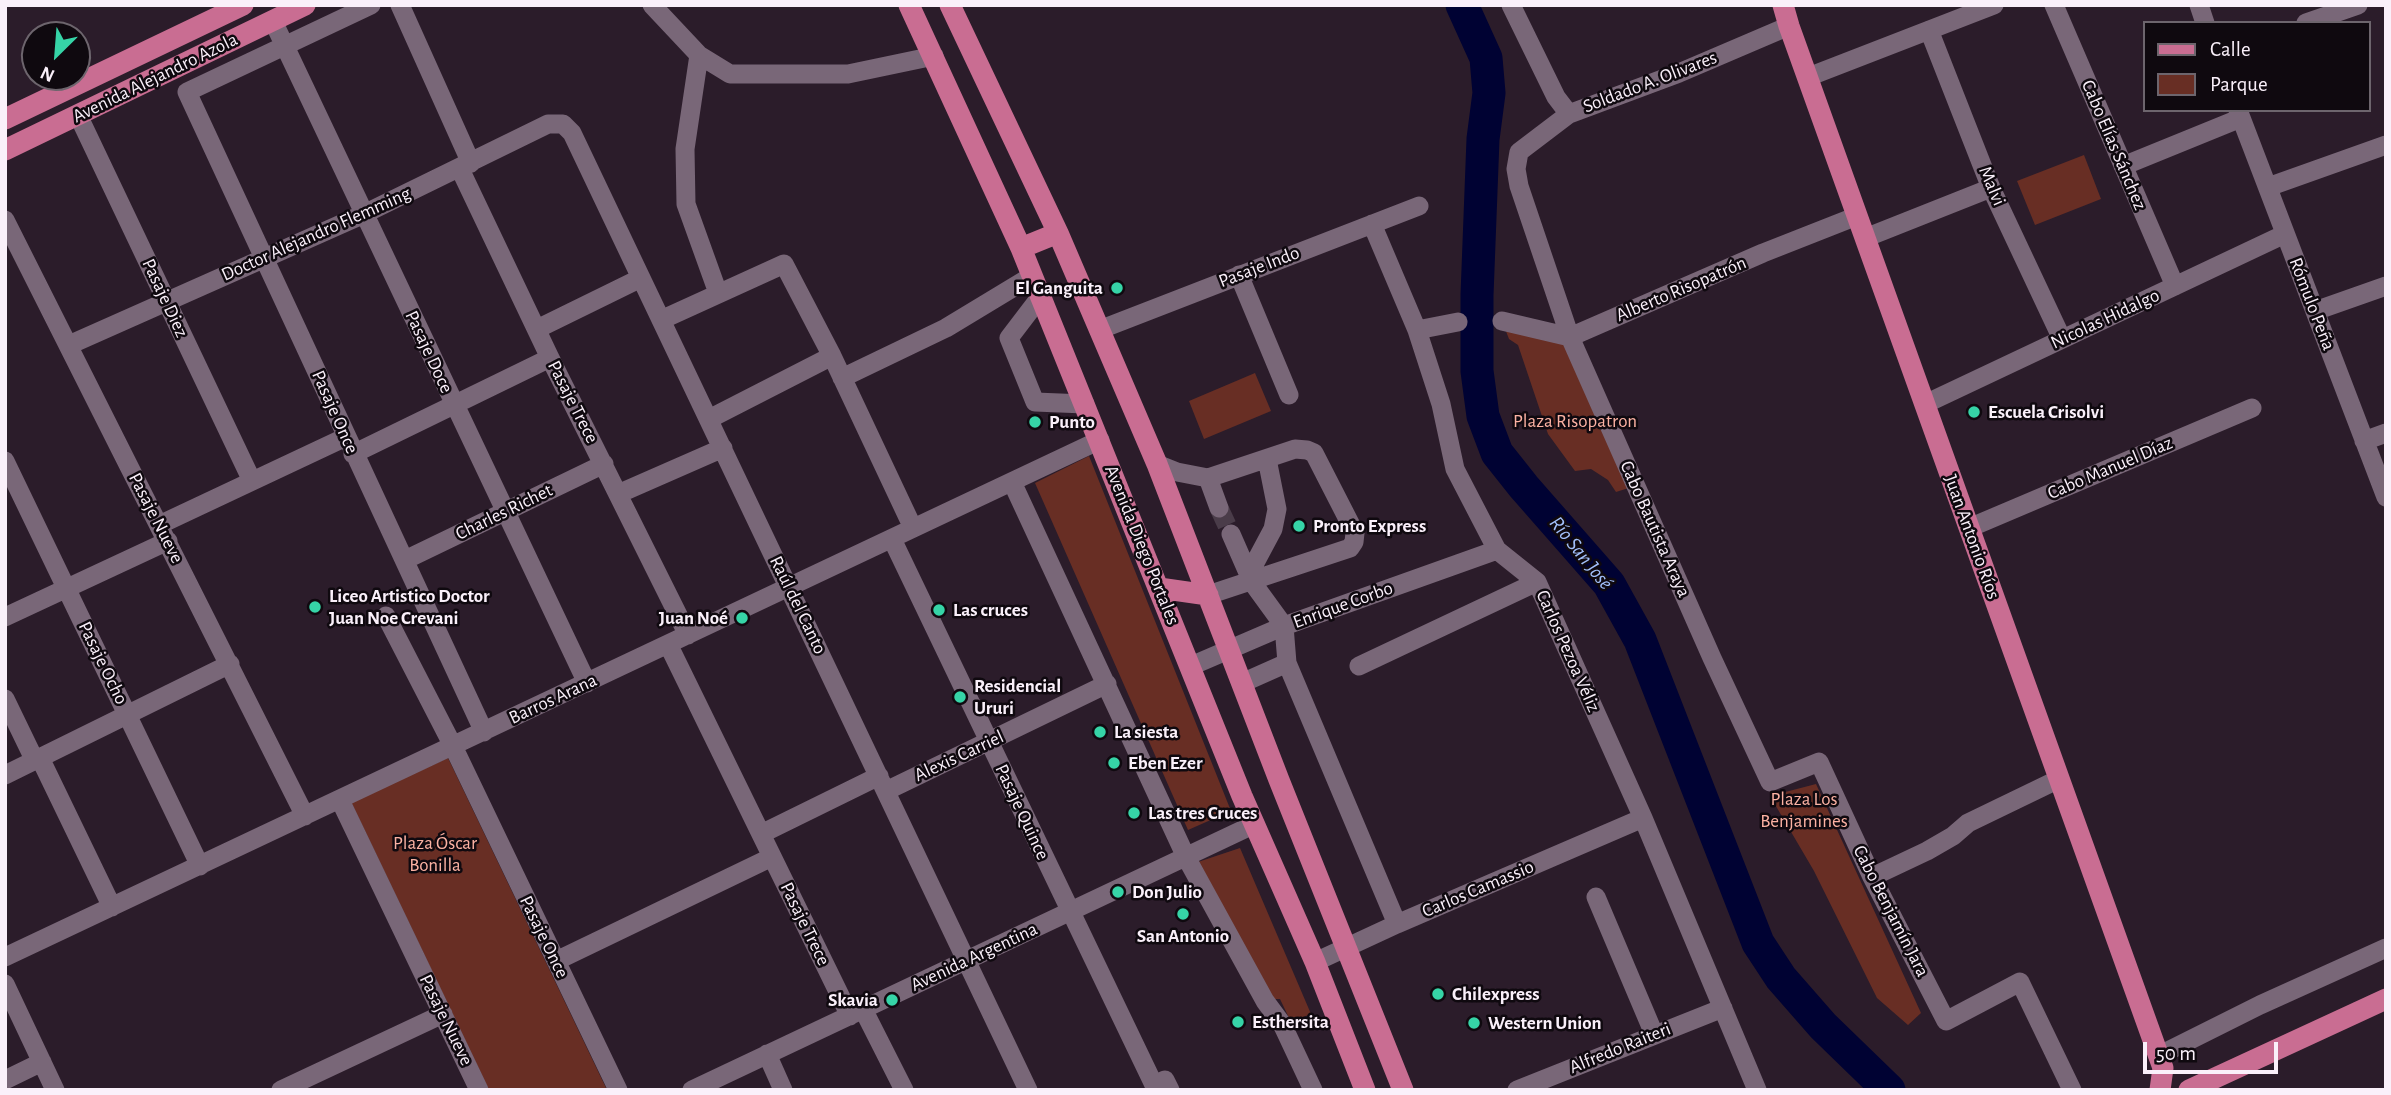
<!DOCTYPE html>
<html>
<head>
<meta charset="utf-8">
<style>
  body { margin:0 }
  #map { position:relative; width:2391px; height:1095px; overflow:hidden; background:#2b1c2a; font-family:"Alegreya Sans",sans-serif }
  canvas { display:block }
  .frame { position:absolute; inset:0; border:7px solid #faf0fa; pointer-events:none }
  .legend { position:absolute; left:2143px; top:21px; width:228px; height:91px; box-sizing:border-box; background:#0f090f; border:2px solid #6d656d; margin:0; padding:9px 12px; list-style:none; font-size:21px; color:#faf0fa }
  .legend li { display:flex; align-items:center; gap:14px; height:35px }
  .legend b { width:35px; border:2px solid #6d656d }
  .north { position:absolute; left:21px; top:21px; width:70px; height:70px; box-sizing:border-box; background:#0f090f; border:2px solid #6d656d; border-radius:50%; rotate:205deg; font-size:19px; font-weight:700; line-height:28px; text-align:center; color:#faf0fa }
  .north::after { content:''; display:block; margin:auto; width:24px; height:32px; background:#36d4a7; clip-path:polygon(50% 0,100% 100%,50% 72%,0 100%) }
  .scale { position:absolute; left:2143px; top:1042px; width:135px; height:32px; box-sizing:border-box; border:4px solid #faf0fa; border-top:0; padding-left:9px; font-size:21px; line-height:24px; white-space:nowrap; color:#faf0fa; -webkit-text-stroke:5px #0f090f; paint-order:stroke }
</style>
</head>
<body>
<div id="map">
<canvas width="2391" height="1095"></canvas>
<div class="frame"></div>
<ul class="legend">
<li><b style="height:9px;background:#c96d92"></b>Calle</li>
<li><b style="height:19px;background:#682e24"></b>Parque</li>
</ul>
<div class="north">N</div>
<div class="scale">50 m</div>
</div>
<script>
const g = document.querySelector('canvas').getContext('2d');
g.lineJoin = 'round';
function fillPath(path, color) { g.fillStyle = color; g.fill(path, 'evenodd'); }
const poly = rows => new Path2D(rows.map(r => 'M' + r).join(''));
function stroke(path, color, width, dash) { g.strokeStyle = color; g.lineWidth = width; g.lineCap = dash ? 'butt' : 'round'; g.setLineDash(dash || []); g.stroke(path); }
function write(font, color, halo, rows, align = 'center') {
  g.font = font + ' "Alegreya Sans",sans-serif'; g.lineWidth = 5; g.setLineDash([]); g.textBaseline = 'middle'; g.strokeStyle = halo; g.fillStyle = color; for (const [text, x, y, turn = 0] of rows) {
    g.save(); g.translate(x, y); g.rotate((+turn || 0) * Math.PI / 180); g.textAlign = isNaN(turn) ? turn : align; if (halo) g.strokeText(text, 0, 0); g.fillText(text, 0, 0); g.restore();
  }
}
fillPath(poly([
  [2084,155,2101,199,2035,225,2017,181],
  [1502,321,1570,337,1635,486,1616,492,1608,480,1591,469,1575,471,1548,434,1518,345,1509,339],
  [1255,373,1271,411,1204,439,1189,401],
  [1089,456,1231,811,1188,830,1035,483],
  [448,758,607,1090,489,1090,351,802],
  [1816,784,1921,1013,1908,1025,1877,998,1814,871,1770,796],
  [1240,848,1311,1014,1291,1022,1280,999,1271,999,1198,862]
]), '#682e24');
stroke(poly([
  [1462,5,1486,58,1489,93,1483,139,1477,295,1477,371,1483,416,1497,453,1524,487,1609,584,1640,640,1758,943,1781,978,1823,1026,1889,1090]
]), '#000233', 33);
stroke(poly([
  [1219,508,1231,534]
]), '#4a3c49', 19, [19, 10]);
stroke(poly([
  [371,5,187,92,484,732],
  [400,5,471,163],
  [652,5,699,55,730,74,848,74,934,56],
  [1511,5,1556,97,1569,114],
  [2054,5,2175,286],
  [2199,5,2205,23],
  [273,21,587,683],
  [2306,23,2358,5],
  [1789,26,1679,73,1569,114,1519,152,1516,169,1519,186,1570,337,1712,658,1770,782,1819,762,1872,877,1946,1021,2020,982,2072,1090],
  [1929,30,1991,188,2062,339],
  [699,55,685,149,686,204,718,293],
  [1808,77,1994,5],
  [2238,110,2386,497],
  [78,115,252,481],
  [2123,166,2241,118],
  [460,169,550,358,688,635],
  [2268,187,2386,145],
  [5,220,305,816],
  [1372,224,1417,330,1441,404,1455,469,1497,550,1537,582,1643,818,1757,1090],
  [1865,238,1991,188],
  [1239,275,1289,395],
  [1041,296,1009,338,1035,402,1085,404],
  [2315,311,2386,286],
  [661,320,784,264,832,356,913,528],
  [1502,321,1570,337,1763,253,1857,216],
  [537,329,641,278],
  [1099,330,1419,206],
  [1417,330,1458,322],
  [69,345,364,214,548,124,563,124,572,133,641,278,1028,1090],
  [842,378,946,328,1032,276],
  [1925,404,2285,234],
  [709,419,832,356],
  [2364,441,2386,433],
  [353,454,550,358],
  [5,461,200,866],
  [1157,464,1177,472,1208,478,1219,508],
  [1012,482,1186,857,1265,1001,1282,1024,1313,1090],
  [618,494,723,448],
  [159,525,346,437],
  [1969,528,2252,408],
  [1231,534,1252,582,1284,626,1287,663,1397,924],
  [892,539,1154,1085,1165,1080,1170,1090],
  [405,560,604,464],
  [1249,574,1273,529,1277,509,1267,459],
  [1208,595,1350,548,1354,542,1355,533,1314,453,1307,450,1295,449,1208,478],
  [386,616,453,746,618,1090],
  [5,617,168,541],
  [668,644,850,1016],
  [1191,666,1284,626,1497,550],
  [1359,666,1537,582],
  [1242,683,1287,663],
  [5,699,35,761],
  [40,758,112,907],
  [5,775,230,664],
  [886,791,1107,684],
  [340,800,479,1090],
  [761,834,879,776],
  [1872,877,1927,851,1953,836,1968,823,2059,779],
  [1596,897,1654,1034],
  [5,957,1100,440],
  [556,961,772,857],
  [1315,962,1397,924,1643,818],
  [5,984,55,1090],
  [863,1009,904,1090],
  [767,1054,783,1090],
  [2158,1056,2260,1005,2386,948],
  [5,1080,42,1062],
  [281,1090,443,1014],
  [692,1090,1255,824],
  [1517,1090,1723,1008]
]), '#796778', 19);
stroke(poly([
  [909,5,1021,248,1242,796,1315,962,1365,1090],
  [950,5,1058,233,1157,464,1279,780,1403,1090],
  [1783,5,1789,26,2163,1068,2160,1090],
  [5,119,243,5],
  [5,150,305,5],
  [1021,248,1058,233],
  [1159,588,1208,595],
  [2189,1090,2386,999]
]), '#c96d92', 21);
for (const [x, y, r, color] of [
  [1117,288,7,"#36d4a7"],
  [1974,412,7,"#36d4a7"],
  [1035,422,7,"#36d4a7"],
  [1299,526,7,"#36d4a7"],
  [315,607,7,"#36d4a7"],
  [939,610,7,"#36d4a7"],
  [742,618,7,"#36d4a7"],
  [960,697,7,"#36d4a7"],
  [1100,732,7,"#36d4a7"],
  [1114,763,7,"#36d4a7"],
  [1134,813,7,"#36d4a7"],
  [1118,892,7,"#36d4a7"],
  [1183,914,7,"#36d4a7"],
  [1438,994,7,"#36d4a7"],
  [892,1000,7,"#36d4a7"],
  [1238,1022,7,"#36d4a7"],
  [1474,1023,7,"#36d4a7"]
]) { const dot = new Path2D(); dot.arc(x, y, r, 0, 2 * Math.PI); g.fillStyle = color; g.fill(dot); stroke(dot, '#0f090f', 2.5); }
write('19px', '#faf0fa', '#0f090f', [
  ["Avenida Alejandro Azola",155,78,-26],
  ["Soldado A. Olivares",1650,82,-21],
  ["Cabo Elías Sánchez",2114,145,67],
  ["Malvi",1992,186,67],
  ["Doctor Alejandro Flemming",316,234,-24],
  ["Pasaje Indo",1259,267,-21],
  ["Alberto Risopatrón",1681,289,-23],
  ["Pasaje Diez",165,298,65],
  ["Rómulo Peña",2312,304,69],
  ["Nicolas Hidalgo",2105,319,-25],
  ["Pasaje Doce",429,352,65],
  ["Pasaje Trece",573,402,63],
  ["Pasaje Once",335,412,66],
  ["Cabo Manuel Díaz",2110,468,-23],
  ["Charles Richet",504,512,-26],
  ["Pasaje Nueve",156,518,63],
  ["Cabo Bautista Araya",1655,529,66],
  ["Juan Antonio Ríos",1972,537,70],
  ["Avenida Diego Portales",1142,545,68],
  ["Raúl del Canto",798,605,64],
  ["Enrique Corbo",1343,605,-20],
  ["Carlos Pezoa Véliz",1568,651,66],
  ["Pasaje Ocho",103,663,64],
  ["Barros Arana",553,699,-25],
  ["Alexis Carriel",959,756,-25],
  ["Pasaje Quince",1022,812,65],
  ["Carlos Camassio",1478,889,-23],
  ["Cabo Benjamín Jara",1891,911,63],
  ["Pasaje Trece",805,924,64],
  ["Pasaje Once",544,937,64],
  ["Avenida Argentina",974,957,-25],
  ["Pasaje Nueve",446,1020,64],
  ["Alfredo Raiteri",1620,1048,-22]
]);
write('bold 19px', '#faf0fa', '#0f090f', [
  ["El Ganguita",1103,288,"right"],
  ["Escuela Crisolvi",1988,412],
  ["Punto",1049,422],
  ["Pronto Express",1313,526],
  ["Liceo Artistico Doctor",329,596],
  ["Juan Noe Crevani",329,618],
  ["Las cruces",953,610],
  ["Juan Noé",728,618,"right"],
  ["Residencial",974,686],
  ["Ururi",974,708],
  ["La siesta",1114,732],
  ["Eben Ezer",1128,763],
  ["Las tres Cruces",1148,813],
  ["Don Julio",1132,892],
  ["San Antonio",1183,936,"center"],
  ["Chilexpress",1452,994],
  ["Skavia",878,1000,"right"],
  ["Esthersita",1252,1022],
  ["Western Union",1488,1023]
], 'left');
write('19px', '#fcb2a3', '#0f090f', [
  ["Plaza Risopatron",1575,421],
  ["Plaza Los",1804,799],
  ["Benjamines",1804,821],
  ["Plaza Óscar",435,843],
  ["Bonilla",435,865]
]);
write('italic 21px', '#a2bffa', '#0f090f', [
  ["Río San José",1581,553,51]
]);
</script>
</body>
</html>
